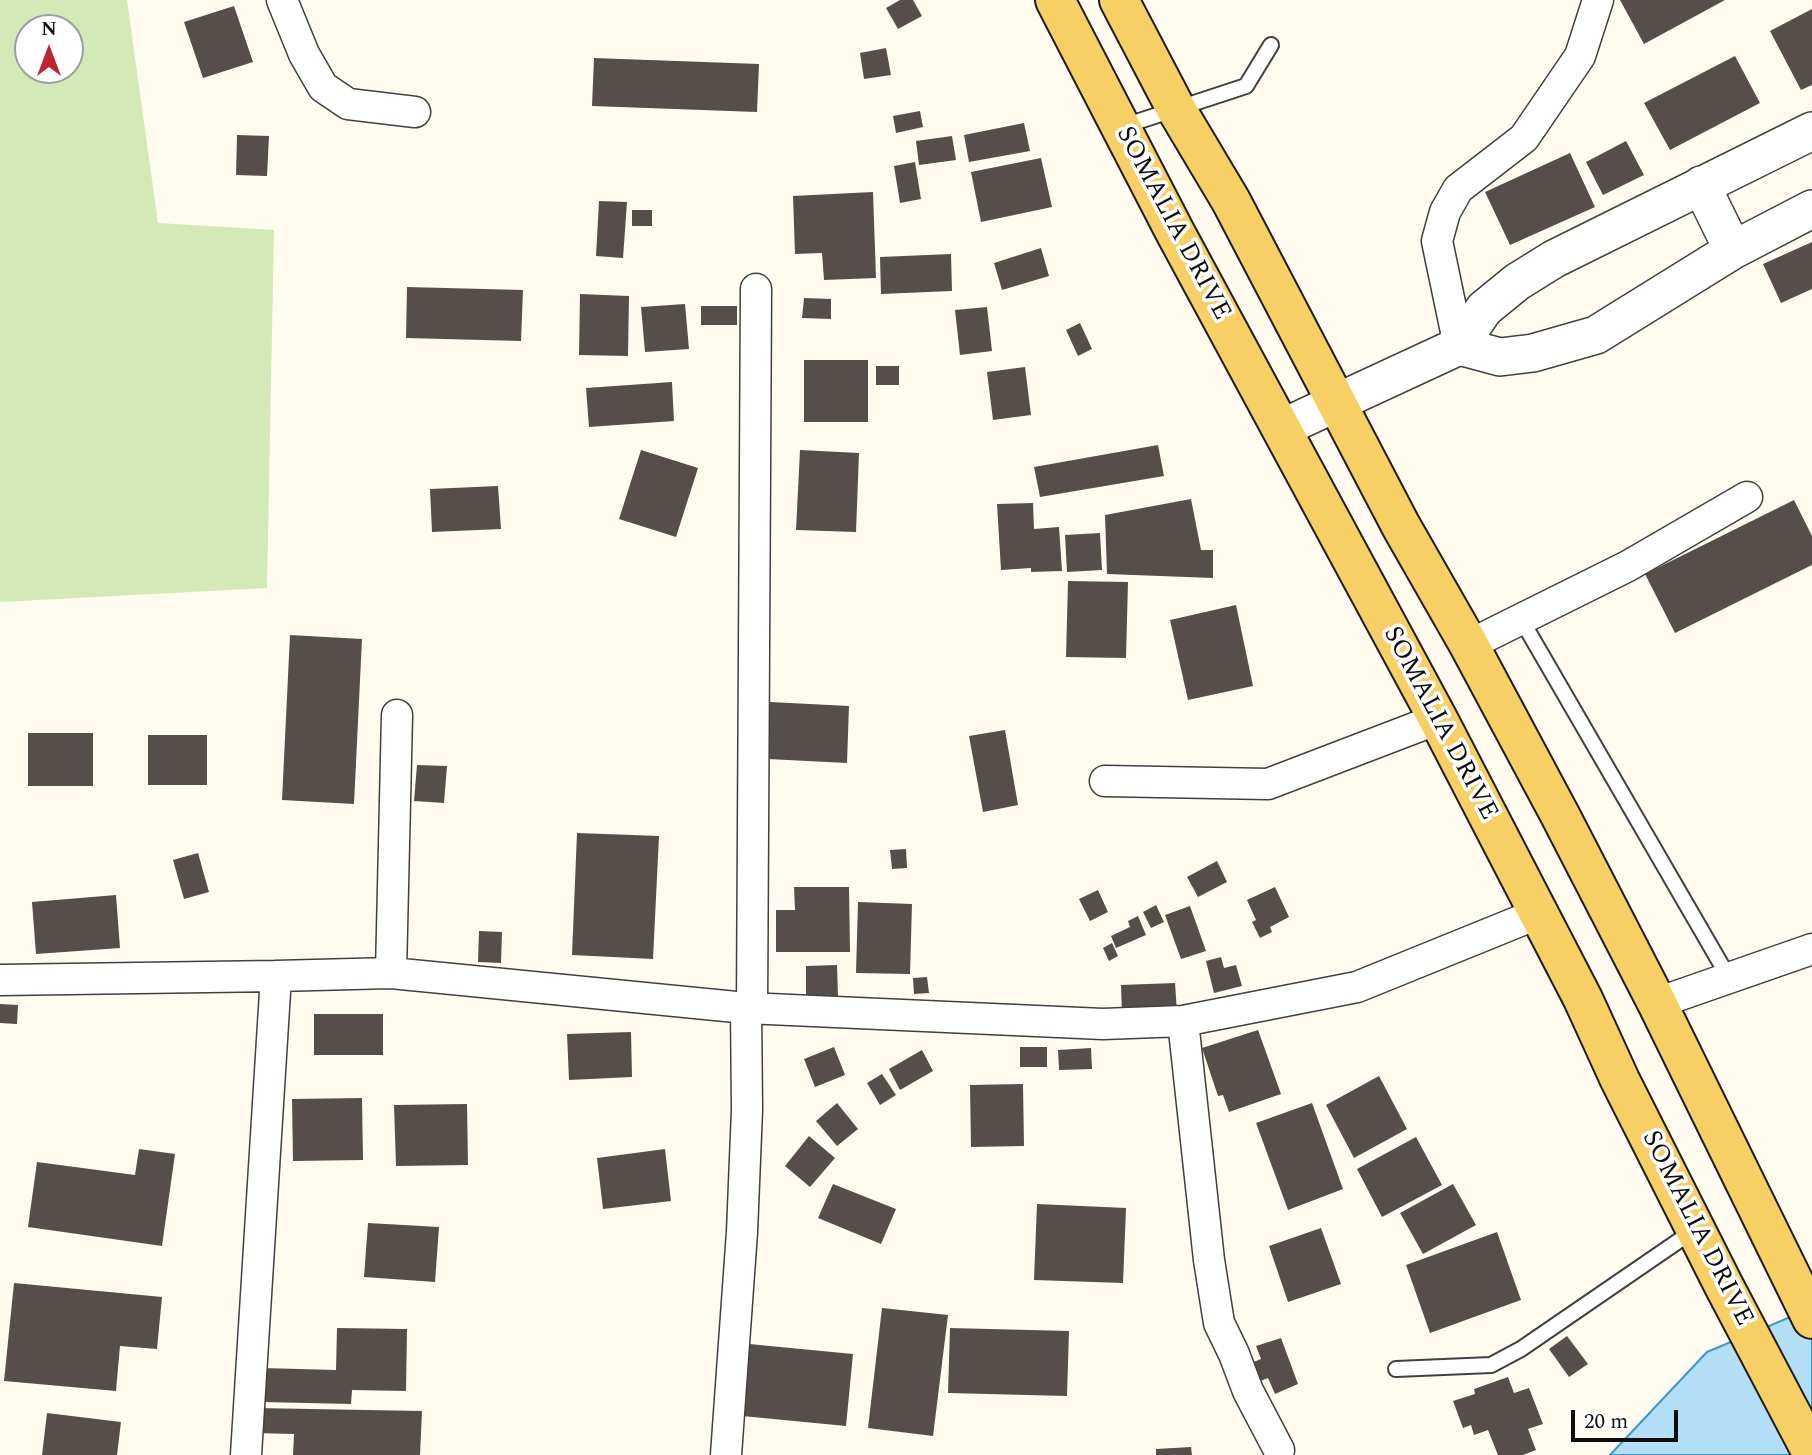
<!DOCTYPE html>
<html>
<head>
<meta charset="utf-8">
<style>
  body { margin:0 }
  #map { position:relative; width:1812px; height:1455px; overflow:hidden; background:#fffbee; font-family:Spectral,serif }
  canvas { display:block }
  .north { position:absolute; left:14px; top:14px; width:70px; height:70px; box-sizing:border-box; background:#fff; border:2px solid #9e9e9e; border-radius:50%; rotate:0deg; font-size:19px; font-weight:700; line-height:28px; text-align:center; color:#0d0d0d }
  .north::after { content:''; display:block; margin:auto; width:24px; height:32px; background:#bd2532; clip-path:polygon(50% 0,100% 100%,50% 72%,0 100%) }
  .scale { position:absolute; left:1571px; top:1410px; width:107px; height:32px; box-sizing:border-box; border:4px solid #0d0d0d; border-top:0; padding-left:9px; font-size:21px; line-height:24px; white-space:nowrap; color:#0d0d0d; -webkit-text-stroke:5px #fff; paint-order:stroke }
</style>
</head>
<body>
<div id="map">
<canvas width="1812" height="1455"></canvas>
<div class="north">N</div>
<div class="scale">20 m</div>
</div>
<script>
const g = document.querySelector('canvas').getContext('2d');
g.lineJoin = 'round';
function fillPath(path, color) { g.fillStyle = color; g.fill(path, 'evenodd'); }
const poly = rows => new Path2D(rows.map(r => 'M' + r).join(''));
function stroke(path, color, width, dash) { g.strokeStyle = color; g.lineWidth = width; g.lineCap = dash ? 'butt' : 'round'; g.setLineDash(dash || []); g.stroke(path); }
function write(font, color, halo, rows, align = 'center') {
  g.font = font + ' Spectral,serif'; g.lineWidth = 7; g.setLineDash([]); g.textBaseline = 'middle'; g.strokeStyle = halo; g.fillStyle = color; for (const [text, x, y, turn = 0] of rows) {
    g.save(); g.translate(x, y); g.rotate((+turn || 0) * Math.PI / 180); g.textAlign = isNaN(turn) ? turn : align; if (halo) g.strokeText(text, 0, 0); g.fillText(text, 0, 0); g.restore();
  }
}
fillPath(poly([
  [0,0,127,0,158,223,274,230,267,588,0,602],
  [28,28,70,28,70,70,28,70]
]), '#d3e9b8');
const water = poly([
  [1812,1308,1812,1455,1610,1455,1707,1352,1812,1308]
]);
fillPath(water, '#b3dff6');
stroke(water, '#3a97cd', 2);
fillPath(poly([
  [900,0,913,0,922,16,898,29,886,8],
  [1620,0,1725,0,1644,44],
  [234,6,253,62,203,78,184,22],
  [1812,9,1812,85,1801,90,1770,31],
  [886,48,891,75,864,79,860,53],
  [1735,56,1760,103,1670,150,1644,103],
  [594,58,759,64,757,112,592,106],
  [920,111,923,127,896,133,893,116],
  [1024,123,1030,151,969,162,964,135],
  [237,135,269,136,267,176,236,175],
  [952,136,956,160,919,165,916,141],
  [1626,141,1644,175,1603,195,1586,162],
  [1570,153,1595,207,1510,245,1485,192],
  [1041,158,1052,207,981,222,971,172],
  [915,162,921,199,900,203,894,166],
  [873,192,876,278,824,280,822,253,795,254,793,196],
  [599,201,627,202,623,258,596,256],
  [632,210,652,210,652,226,632,226],
  [1812,242,1812,289,1781,303,1763,264],
  [1041,248,1049,276,1002,290,994,263],
  [951,254,952,291,881,294,880,257],
  [407,287,523,290,521,341,406,338],
  [580,294,629,296,628,356,579,355],
  [804,298,831,299,831,319,802,318],
  [685,304,689,349,645,352,641,307],
  [701,306,737,306,737,325,701,325],
  [987,307,992,351,960,355,955,310],
  [1080,323,1092,349,1078,356,1066,330],
  [804,360,868,360,868,422,804,422],
  [876,366,899,366,899,385,876,385],
  [1025,367,1031,415,993,420,987,372],
  [672,382,674,421,589,427,586,388],
  [1158,445,1164,476,1040,497,1034,467],
  [641,450,698,468,676,537,619,519],
  [800,450,859,453,856,532,796,530],
  [498,486,501,529,432,532,430,489],
  [1191,499,1201,550,1213,550,1213,578,1107,574,1105,515],
  [1794,500,1812,536,1812,565,1675,633,1645,574],
  [1033,503,1034,529,1059,527,1062,571,1031,572,1031,568,1001,570,997,504],
  [1100,533,1102,570,1067,572,1065,535],
  [1068,581,1128,582,1126,658,1066,657],
  [1236,605,1253,686,1188,700,1170,620],
  [290,635,362,639,354,804,282,800],
  [770,702,849,706,847,763,768,759],
  [1005,730,1018,805,983,812,969,736],
  [28,733,93,733,93,786,28,786],
  [148,735,207,735,207,785,148,785],
  [417,765,447,766,444,803,414,801],
  [577,833,659,836,653,959,572,955],
  [906,849,907,868,892,869,890,850],
  [198,853,209,892,184,899,173,860],
  [1217,861,1227,882,1198,897,1187,877],
  [794,887,849,887,850,952,776,952,776,910,795,910],
  [1275,887,1289,917,1270,927,1272,932,1260,938,1252,922,1256,920,1247,900],
  [1098,890,1108,912,1090,921,1079,899],
  [116,895,120,948,36,954,32,902],
  [858,902,912,904,910,974,856,973],
  [1156,905,1164,922,1151,928,1143,912],
  [1190,906,1206,951,1181,959,1165,915],
  [1138,916,1146,935,1116,948,1111,936,1130,927,1128,921],
  [479,931,502,932,501,963,478,962],
  [1112,943,1118,956,1109,961,1103,948],
  [1221,957,1224,968,1236,965,1242,986,1214,993,1206,961],
  [837,965,838,997,806,998,806,966],
  [927,977,929,993,914,994,913,978],
  [1175,983,1177,1012,1122,1014,1121,985],
  [0,1004,18,1005,17,1024,0,1023],
  [314,1014,383,1014,383,1055,314,1055],
  [1258,1030,1281,1094,1229,1112,1223,1095,1218,1096,1202,1048],
  [631,1032,632,1077,569,1080,567,1034],
  [834,1047,845,1075,815,1087,804,1059],
  [1020,1047,1047,1047,1047,1067,1020,1067],
  [1091,1048,1092,1069,1059,1070,1058,1050],
  [922,1050,933,1071,900,1090,889,1069],
  [882,1074,896,1095,880,1105,867,1083],
  [1379,1076,1407,1129,1354,1158,1326,1105],
  [1023,1084,1024,1146,971,1147,970,1085],
  [362,1098,363,1160,293,1161,292,1099],
  [837,1103,858,1129,837,1146,816,1121],
  [1312,1103,1343,1189,1288,1210,1256,1123],
  [467,1104,468,1165,396,1166,394,1105],
  [809,1136,835,1158,810,1187,785,1166],
  [1416,1137,1442,1185,1382,1217,1357,1169],
  [139,1149,175,1154,162,1246,28,1227,37,1162,135,1175],
  [665,1149,671,1201,603,1209,597,1158],
  [833,1184,896,1209,881,1244,818,1218],
  [1453,1184,1476,1225,1423,1254,1400,1213],
  [1037,1204,1126,1208,1123,1283,1034,1280],
  [368,1223,439,1227,435,1282,364,1277],
  [1321,1228,1341,1284,1288,1302,1269,1246],
  [1497,1232,1521,1300,1430,1333,1406,1265],
  [14,1283,162,1297,157,1349,120,1346,116,1391,4,1381],
  [882,1308,948,1315,933,1436,868,1428],
  [337,1328,407,1329,406,1391,352,1390,351,1404,262,1402,262,1368,336,1370],
  [950,1328,1069,1331,1067,1396,948,1393],
  [1567,1336,1588,1364,1569,1377,1549,1349],
  [1281,1338,1298,1384,1275,1394,1268,1378,1253,1384,1246,1365,1261,1359,1256,1346],
  [749,1344,853,1354,846,1426,742,1416],
  [1508,1377,1514,1393,1529,1388,1543,1424,1528,1429,1536,1450,1523,1455,1498,1455,1488,1430,1474,1435,1471,1425,1463,1428,1453,1401,1475,1394,1474,1389],
  [255,1408,422,1411,420,1455,293,1455,294,1434,254,1433],
  [47,1413,121,1422,117,1455,42,1455],
  [1191,1447,1192,1455,1156,1455,1156,1449]
]), '#564e4a');
const service = poly([
  [1121,127,1246,86,1271,45],
  [1521,619,1729,978],
  [1396,1369,1491,1365,1521,1349,1693,1231]
]);
const minor = poly([
  [282,0,304,54,323,87,348,104,415,112],
  [1459,346,1437,241,1445,212,1458,189,1524,138,1580,56,1598,0],
  [1469,645,1628,566,1747,497],
  [1105,781,1268,784,1438,719],
  [391,973,397,715],
  [0,980,276,976],
  [1657,1003,1812,949],
  [752,1008,756,289],
  [1183,1021,1209,1260,1219,1323,1234,1354,1248,1391,1279,1450],
  [246,1455,276,976,391,973,746,1008,1103,1024,1183,1021,1357,987,1537,914],
  [726,1455,742,1232,747,1110,746,1008]
]);
const tertiary = poly([
  [1701,185,1733,250],
  [1459,346,1500,357,1533,353,1596,335,1733,250,1812,209],
  [1282,428,1459,346,1484,309,1517,282,1554,259,1812,131]
]);
const primary = poly([
  [1055,0,1175,232,1438,719,1583,999,1620,1080,1724,1286,1812,1453],
  [1119,0,1175,107,1231,201,1401,526,1469,645,1560,815,1657,1003,1812,1319]
]);
stroke(service, '#404040', 18);
stroke(minor, '#404040', 33);
stroke(tertiary, '#404040', 40);
stroke(primary, '#1e1e1e', 42);
stroke(service, '#fff', 14);
stroke(minor, '#fff', 30);
stroke(tertiary, '#fff', 37);
stroke(primary, '#f8cf64', 38);
write('26px', '#0d0d0d', '#fff', [
  ["SOMALIA DRIVE",1172,224,62],
  ["SOMALIA DRIVE",1439,724,62],
  ["SOMALIA DRIVE",1696,1229,63]
]);
</script>
</body>
</html>
